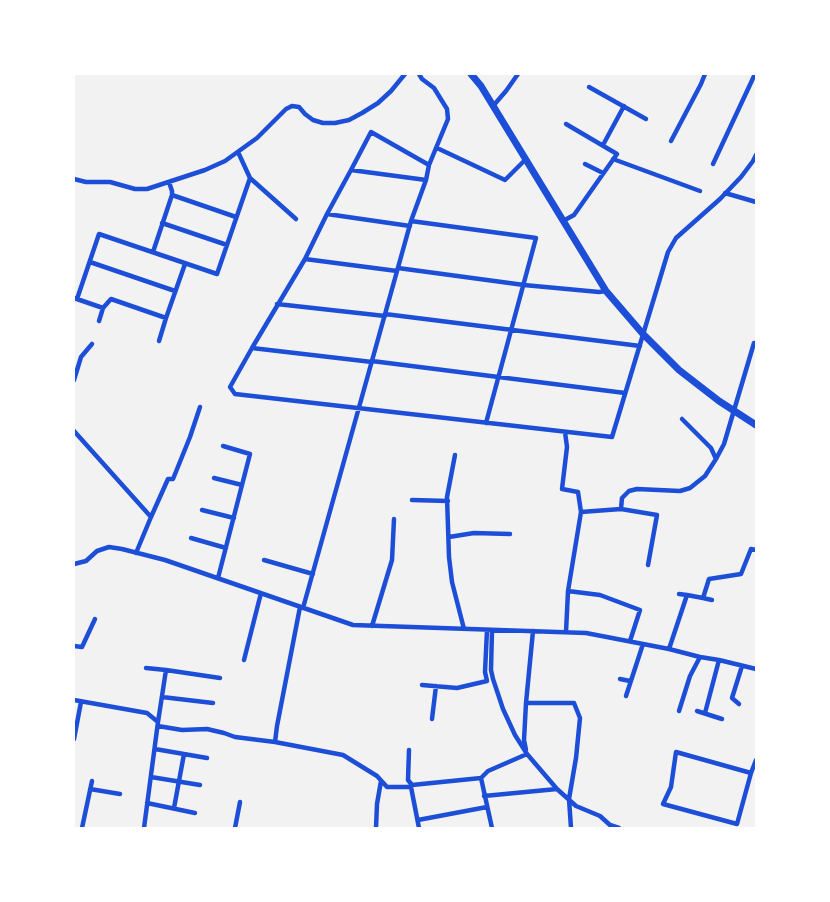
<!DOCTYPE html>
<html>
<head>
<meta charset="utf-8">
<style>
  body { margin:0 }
  #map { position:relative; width:830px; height:902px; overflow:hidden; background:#f2f2f2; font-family:Commissioner,sans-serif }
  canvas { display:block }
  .frame { position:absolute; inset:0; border:75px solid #fff; pointer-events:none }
</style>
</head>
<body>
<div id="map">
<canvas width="830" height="902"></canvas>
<div class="frame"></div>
</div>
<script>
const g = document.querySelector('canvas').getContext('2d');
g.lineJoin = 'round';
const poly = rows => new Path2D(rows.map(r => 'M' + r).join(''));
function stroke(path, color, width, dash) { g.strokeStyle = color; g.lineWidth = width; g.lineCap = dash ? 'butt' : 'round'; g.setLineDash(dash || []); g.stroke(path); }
stroke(poly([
  [589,87,646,119],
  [493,106,506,91,518,74],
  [671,141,701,84,705,74],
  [603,145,624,106],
  [437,148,505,180,526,159],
  [613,159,700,191],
  [585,164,603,173],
  [713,164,755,74],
  [351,170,327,214,410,226],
  [250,178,296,219],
  [74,179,86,182,110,182,135,189,147,189,205,170,225,161,257,138,286,109,292,106,299,107,305,114,313,120,323,123,335,123,349,120,362,113,378,103,391,91,405,74],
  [426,180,351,170,371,132,429,165],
  [169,182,172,191,172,195],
  [725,193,756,202],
  [327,214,305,259,397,271],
  [411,221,536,238,486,423],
  [563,221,574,215,617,154,566,124],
  [162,223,227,245],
  [153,252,172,195,236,217],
  [305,259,252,348,372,362],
  [90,262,175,291],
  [398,268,524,285,599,292,606,291],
  [74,298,103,308],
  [77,299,99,234,217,274,250,178,238,152],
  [277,304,385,316],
  [385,314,640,346],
  [99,321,103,308,111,299,166,318],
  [159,341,166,318,185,264],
  [252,348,230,387,235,394,612,437,668,252,676,238,720,199,741,177,753,161,756,155],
  [372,361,625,393],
  [74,380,81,357,92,344],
  [682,419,711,448,716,459],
  [74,431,151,517,136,553],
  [565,432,567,447,562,489,578,492,581,512,621,509,657,515,648,565],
  [455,455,447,497,449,557,452,582,464,629],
  [214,478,242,485],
  [412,500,448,501],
  [621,509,622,498,629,491,637,489,680,491,690,488,705,476,716,459,724,444,754,343],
  [202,510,234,518],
  [151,517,168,479,173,479,190,437,200,407],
  [449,537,474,533,510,534],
  [191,538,226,548],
  [264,560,313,574],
  [74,564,86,561,97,551,109,547,122,549,165,560,353,625,586,633,669,649,700,657,719,660,756,669],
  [218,578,250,454,223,446],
  [568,591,600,595,640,610,630,641],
  [679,594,687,595],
  [703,598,712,600],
  [303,608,411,221,426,180,429,165,448,119,447,109,434,88,422,79,419,74],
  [372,626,392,560,394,519],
  [492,630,491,670,493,679,503,709,515,735,527,754,557,789,576,806,600,816,610,825,619,828],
  [566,632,568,591,581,512],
  [74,646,82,647,95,619],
  [669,649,687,595,703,598,709,579,741,574,751,549,756,550],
  [244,660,261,593],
  [146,668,166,670,158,722],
  [166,670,220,678],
  [620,679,630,681],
  [422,685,457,688,487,681,485,672,487,630],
  [626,696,643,644],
  [162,697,213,703],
  [74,700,147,713,158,722,144,828],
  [526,703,533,631],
  [739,704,732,698,742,666],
  [679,711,690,676,700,657],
  [697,711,722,719],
  [705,713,719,660],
  [432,719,436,686],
  [158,726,182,730,207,729,224,733,235,737,275,742,343,755,377,776,387,787,411,787],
  [74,739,81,702],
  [275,742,277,726,300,607],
  [155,749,207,758],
  [409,750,408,780,412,785],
  [526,750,524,740,526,703,574,703,580,718,576,758,569,799,571,828],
  [751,773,676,752,671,787,663,804,737,824,751,773,756,760],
  [151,777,200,785],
  [481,778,488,771,527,754],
  [90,789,120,794],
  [484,796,557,789],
  [147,803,195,813],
  [174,808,184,754],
  [418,820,487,807],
  [82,828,92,781],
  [235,828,240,802],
  [376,828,377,804,381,781],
  [419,828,411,787,412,785,481,778,492,828]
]), '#1d4ed8', 4.5);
stroke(poly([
  [471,74,481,86,606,291,643,334,679,370,719,401,756,425]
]), '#1d4ed8', 7);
</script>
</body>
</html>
